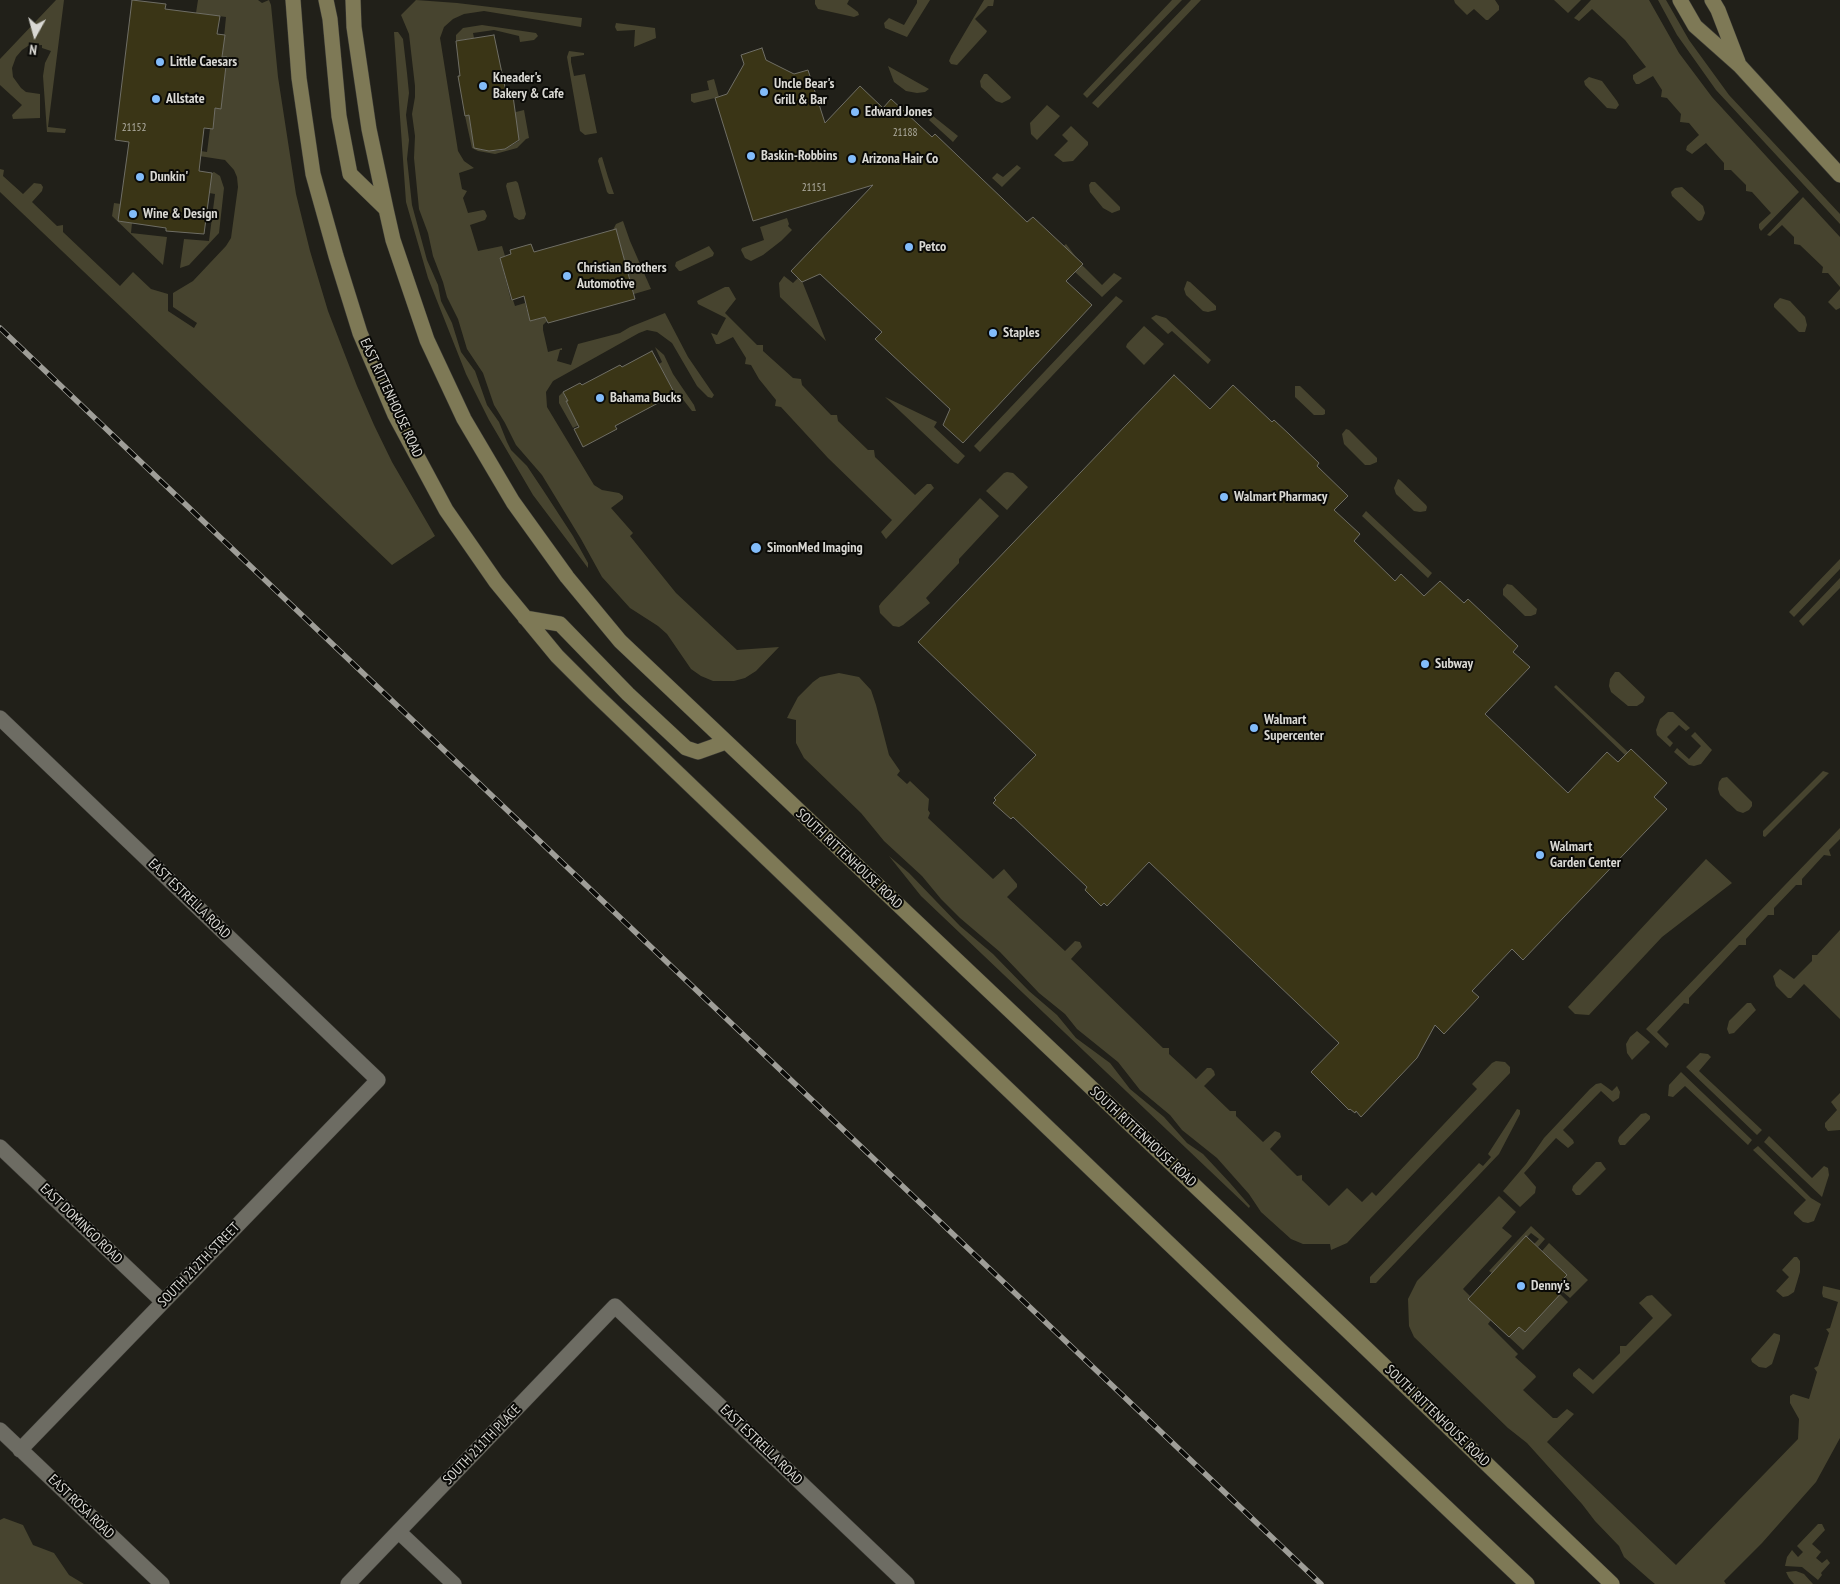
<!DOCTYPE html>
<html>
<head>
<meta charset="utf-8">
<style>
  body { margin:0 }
  #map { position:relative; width:1840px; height:1584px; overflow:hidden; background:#212019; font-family:"PT Sans Narrow",sans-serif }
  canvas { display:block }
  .north { position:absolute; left:10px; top:10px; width:50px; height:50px; -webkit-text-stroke:4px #0a0a07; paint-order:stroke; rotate:187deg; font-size:14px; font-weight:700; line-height:20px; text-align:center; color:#d9d8d3 }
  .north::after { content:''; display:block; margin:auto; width:18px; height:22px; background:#d9d8d3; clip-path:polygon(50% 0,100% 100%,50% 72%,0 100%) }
</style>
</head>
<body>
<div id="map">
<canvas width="1840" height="1584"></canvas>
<div class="north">N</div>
</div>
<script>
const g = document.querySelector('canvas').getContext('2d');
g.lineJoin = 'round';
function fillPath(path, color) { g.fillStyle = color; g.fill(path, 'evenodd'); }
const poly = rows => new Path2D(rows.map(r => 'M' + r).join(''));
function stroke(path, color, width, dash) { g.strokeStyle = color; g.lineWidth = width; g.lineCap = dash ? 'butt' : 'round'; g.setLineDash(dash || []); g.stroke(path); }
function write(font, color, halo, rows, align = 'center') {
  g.font = font + ' "PT Sans Narrow",sans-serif'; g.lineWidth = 4; g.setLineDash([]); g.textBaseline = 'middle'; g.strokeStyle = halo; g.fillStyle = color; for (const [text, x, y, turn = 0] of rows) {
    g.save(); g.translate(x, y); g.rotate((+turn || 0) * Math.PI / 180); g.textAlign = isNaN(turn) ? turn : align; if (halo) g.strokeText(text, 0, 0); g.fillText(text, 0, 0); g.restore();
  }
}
fillPath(poly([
  [56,0,64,0,48,127,66,129,65,133,47,132,43,76,45,63,51,51,42,48,42,45,28,46,22,50,16,57,12,68,13,77,21,88,26,92,40,94,40,118,13,119,12,115,22,105,0,85,0,59],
  [198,0,258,0,262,3,269,0,271,5,278,77,296,194,310,251,328,311,357,386,374,425,392,462,435,536,392,565,0,192,0,169,4,170,3,176,23,194,34,183,41,184,43,187,42,191,32,202,57,226,63,225,63,232,120,286,133,272,151,289,168,294,168,311,194,328,197,323,173,307,173,293,193,281,226,246,231,238,238,187,237,177,234,170,225,160,173,152,174,147,207,152,210,129,213,129,215,108,221,108,227,58,222,57,226,17,196,13],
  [416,0,457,3,582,18,581,27,484,11,464,14,453,19,444,27,440,38,441,44,458,151,464,161,474,168,459,173,462,189,467,191,463,198,468,213,483,210,485,211,487,216,485,220,470,225,478,251,502,246,505,256,500,258,511,300,513,300,515,306,525,303,530,321,546,317,547,321,543,325,543,330,548,352,562,348,562,350,560,350,557,361,571,365,578,344,620,333,630,327,665,313,688,357,714,395,712,398,708,397,697,386,672,343,657,332,647,330,639,333,553,381,546,392,547,407,594,485,602,490,619,493,623,496,623,499,611,508,633,533,630,536,676,593,737,650,779,647,756,671,745,678,734,681,713,681,701,676,691,669,667,634,658,626,630,608,602,577,581,539,542,475,516,445,505,423,494,405,483,373,467,349,458,319,447,297,443,282,433,256,428,233,419,209,414,158,415,136,412,114,415,97,415,86,409,34,401,15],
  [815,0,849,0,847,4,858,12,859,15,854,17,818,9,815,4],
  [917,0,930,0,907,37,885,28,884,23,889,18,904,25,917,3],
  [984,0,994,0,993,6,988,6,975,19,987,31,986,33,957,65,951,64,949,61,951,56],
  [1172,0,1182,0,1087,98,1083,94],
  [1191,0,1201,0,1098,108,1092,103],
  [1454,0,1495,0,1499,6,1499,10,1488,20,1486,20,1474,9,1467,15,1455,3],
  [1554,0,1581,0,1568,13],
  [1591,0,1649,0,1679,53,1712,97,1799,192,1761,231,1759,228,1759,224,1771,213,1752,192,1746,191,1746,185,1731,170,1724,170,1724,163,1706,143,1692,154,1686,150,1687,146,1699,135,1689,123,1680,122,1681,114,1667,98,1661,97,1662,90,1653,76,1639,84,1636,84,1633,79,1633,75,1646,67,1625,40,1592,9,1579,21,1574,18],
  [1658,0,1666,0,1689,40,1729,95,1840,214,1840,224,1716,90,1677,35],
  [616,23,655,28,656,38,634,47,635,30,617,31,615,27],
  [482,25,536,33,538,36,534,40,520,42,519,36,494,30,473,33,474,38,456,41,456,35,463,28],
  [394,32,398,32,403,39,407,73,409,93,406,115,409,140,407,159,412,205,427,260,438,285,441,301,452,323,461,352,475,371,487,405,499,422,507,442,511,450,527,466,543,490,573,536,588,563,588,568,533,495,489,420,466,374,428,278,406,202],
  [569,51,584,53,584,55,571,57,571,62,574,76,585,74,597,133,585,135,580,131,567,57],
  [888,66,929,89,925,92,917,93,906,91,894,82],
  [984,74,987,74,1011,97,1010,99,1002,103,996,101,981,87,980,81],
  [1589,77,1602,81,1617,101,1619,105,1616,109,1607,108,1585,85,1584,81],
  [714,79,719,97,694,103,691,101,691,94,709,90,707,81],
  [1047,105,1060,116,1037,140,1031,134,1030,123],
  [524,110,529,138,526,139,517,148,495,154,478,151,472,148,465,116,469,115,474,147,483,150,497,151,505,149,519,141,514,114,516,112],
  [933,116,958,136,953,142,929,120],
  [1071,126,1088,142,1088,145,1073,161,1063,162,1054,155,1068,141,1062,135],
  [602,157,608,177,614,194,609,194,607,192,598,161,599,158],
  [1017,165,1021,168,1002,187,992,178,997,173,1003,177],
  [214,172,220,176,224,188,219,233,189,265,180,268,184,239,209,241,215,194,209,193,212,173],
  [516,181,518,183,526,214,524,219,519,220,514,217,506,186,507,183],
  [1091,182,1095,182,1120,207,1120,210,1112,213,1103,208,1090,192,1089,185],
  [1682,187,1703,206,1705,213,1702,220,1699,221,1697,220,1672,196,1671,192,1675,188],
  [1803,197,1840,237,1840,287,1828,273,1822,273,1823,267,1800,245,1794,244,1794,237,1782,225,1770,236,1767,235],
  [114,203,121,204,118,221,132,223,131,233,167,237,163,265,112,216],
  [787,218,789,224,788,226,792,230,781,241,763,255,751,261,745,258,741,250,742,248,764,240,760,227],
  [623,221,630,241,651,289,634,294,616,230,613,230,616,224],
  [1066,244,1082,265,1102,285,1114,273,1122,278,1102,297,1075,272,1057,252],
  [709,246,714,253,713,256,681,271,679,271,675,266,676,262],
  [784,276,793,283,798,278,802,281,826,341,780,297,779,283],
  [1187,281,1190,282,1216,306,1216,310,1208,312,1203,311,1186,295,1184,289],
  [725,287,729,287,736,299,725,313,757,345,763,345,763,351,793,378,801,379,802,385,831,415,837,415,838,421,868,450,874,450,875,457,915,495,927,484,931,484,934,488,886,539,881,532,892,520,828,458,781,407,775,406,776,400,759,379,751,365,745,364,746,358,733,337,719,344,716,344,711,333,717,335,726,318,698,304,697,301],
  [1840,289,1840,308,1836,310,1828,302,1829,301],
  [1116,296,1123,301,980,452,974,446],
  [1780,298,1790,301,1805,317,1807,325,1805,332,1799,332,1774,307,1774,304],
  [1156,315,1166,318,1211,360,1208,364,1172,331,1168,334,1151,318],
  [1144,326,1164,344,1144,365,1126,347,1127,344],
  [655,347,664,355,673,374,694,405,696,411,692,411,678,393,675,394,659,364,662,362],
  [1295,386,1300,386,1325,410,1325,414,1323,415,1314,415,1295,397],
  [563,392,568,401,566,402,579,425,573,428,559,403,559,396],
  [885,397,937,422,934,427,965,456,958,464,954,462],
  [1346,429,1349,430,1377,458,1377,462,1370,465,1365,465,1344,444,1342,434],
  [1007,472,1013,473,1028,487,1007,510,986,491,1004,473],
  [1398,479,1400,480,1426,505,1427,507,1426,511,1420,512,1414,511,1396,494,1394,488],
  [980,498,999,516,959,559,959,563,926,598,930,603,903,625,899,627,893,626,880,613,879,606,881,603],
  [1366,511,1432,573,1428,578,1362,516],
  [1840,559,1840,569,1794,617,1789,612],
  [1840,578,1840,588,1803,626,1799,621],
  [1507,584,1512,585,1537,609,1536,614,1531,616,1525,616,1503,595,1503,589],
  [1615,672,1619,672,1645,697,1643,702,1637,706,1628,706,1611,692,1609,686,1610,679],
  [839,673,859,677,871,690,876,705,889,755,900,771,897,775,907,784,910,781,929,799,928,810,930,813,928,818,993,879,1004,869,1017,884,1017,887,1007,897,1065,951,1075,941,1080,942,1082,947,1071,959,1163,1048,1169,1048,1169,1054,1196,1079,1207,1068,1211,1068,1214,1071,1215,1075,1204,1086,1230,1111,1236,1111,1236,1116,1263,1142,1275,1131,1280,1133,1281,1137,1270,1149,1297,1176,1302,1175,1302,1180,1329,1206,1347,1188,1362,1202,1372,1192,1376,1196,1477,1089,1472,1084,1492,1063,1496,1061,1505,1062,1510,1067,1510,1073,1347,1243,1331,1250,1330,1244,1303,1244,1291,1239,1261,1212,1249,1194,1217,1158,1182,1130,1170,1115,1140,1090,1118,1062,1077,1029,1065,1014,1039,993,1000,952,960,918,941,899,922,876,884,841,861,813,804,758,796,743,796,720,787,718,790,712,798,697,813,682,820,677],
  [1556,685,1628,752,1625,755,1554,687],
  [1668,712,1673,712,1690,728,1686,731,1679,725,1667,737,1673,743,1670,747,1657,735,1656,730,1660,719],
  [1695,732,1712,750,1701,764,1694,766,1689,765,1674,752,1677,748,1689,759,1701,746,1691,736],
  [1823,771,1829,773,1765,837,1763,836,1763,831],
  [1727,777,1752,802,1752,806,1749,810,1743,813,1737,811,1720,795,1718,789,1719,782,1722,778],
  [1840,828,1840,839,1829,850,1831,856,1824,855,1802,879,1802,885,1796,885,1774,908,1774,915,1768,915,1746,939,1746,945,1739,945,1689,998,1689,1004,1684,1003,1657,1032,1669,1044,1666,1048,1646,1029],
  [889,856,909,873,960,926,993,954,1029,991,1057,1015,1076,1038,1110,1063,1130,1089,1164,1117,1187,1143,1203,1154,1230,1183,1250,1206,1249,1208,921,896],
  [1706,859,1732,883,1662,937,1589,1015,1575,1014,1568,1007],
  [1840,930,1840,1019,1804,984,1791,998,1788,998,1776,986,1773,976,1780,969,1794,979,1812,961,1812,955,1817,955],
  [1747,1003,1751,1003,1756,1010,1734,1033,1729,1034,1727,1029,1729,1021],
  [1637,1031,1650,1042,1632,1060,1627,1053,1626,1044,1630,1037],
  [1700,1053,1708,1054,1711,1057,1699,1071,1762,1130,1757,1135,1686,1067],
  [1681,1072,1752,1140,1748,1145,1685,1086,1673,1097,1668,1096,1669,1085],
  [1601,1083,1612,1091,1617,1086,1620,1092,1619,1098,1613,1102,1601,1091,1563,1130,1573,1140,1574,1143,1568,1148,1556,1138,1524,1173,1536,1187,1535,1193,1520,1207,1503,1191,1526,1164,1544,1138,1590,1089,1596,1084],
  [1840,1093,1840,1130,1828,1131,1825,1127,1825,1123,1837,1110,1831,1102],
  [1517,1109,1520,1110,1520,1114,1499,1154,1376,1283,1370,1283,1370,1277,1479,1163,1483,1166,1491,1157,1488,1154],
  [1646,1113,1650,1116,1650,1119,1625,1145,1620,1145,1618,1141,1619,1137,1641,1114],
  [1769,1136,1812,1178,1824,1166,1828,1168,1829,1175,1822,1197,1764,1142],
  [1758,1146,1811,1198,1821,1204,1814,1221,1808,1223,1803,1222,1794,1214,1794,1212,1806,1200,1753,1150],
  [1596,1162,1601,1162,1606,1169,1580,1195,1576,1195,1572,1190,1573,1186],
  [1499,1196,1516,1212,1502,1228,1512,1236,1463,1289,1470,1296,1468,1299,1491,1320,1488,1324,1518,1354,1515,1357,1535,1375,1536,1377,1523,1390,1553,1418,1557,1418,1567,1409,1574,1414,1547,1442,1676,1565,1798,1439,1799,1419,1790,1403,1790,1396,1793,1394,1809,1399,1817,1372,1814,1368,1818,1366,1829,1333,1826,1329,1830,1328,1838,1302,1823,1297,1822,1293,1823,1286,1840,1290,1840,1438,1816,1482,1762,1543,1724,1581,1726,1584,1655,1584,1649,1579,1624,1557,1619,1546,1595,1521,1582,1504,1527,1443,1508,1428,1414,1337,1409,1326,1408,1299,1417,1281],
  [1531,1226,1545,1239,1538,1247,1534,1244,1539,1239,1531,1233,1492,1273,1489,1271],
  [1549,1243,1588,1280,1570,1298,1563,1292,1565,1289,1559,1283,1567,1275,1542,1251],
  [1794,1257,1797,1257,1800,1261,1800,1272,1794,1292,1788,1296,1783,1297,1776,1291,1789,1277,1782,1270],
  [1560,1294,1568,1302,1523,1350,1509,1337,1519,1327,1525,1331],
  [1652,1295,1672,1315,1593,1394,1573,1376,1573,1373,1579,1368,1593,1380,1620,1353,1620,1346,1626,1346,1653,1318,1639,1303,1647,1296],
  [1774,1333,1780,1335,1780,1340,1772,1364,1766,1368,1759,1367,1752,1362,1751,1359],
  [4,1518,23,1525,33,1545,54,1553,69,1575,84,1584,0,1584,0,1520],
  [1818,1524,1822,1524,1825,1530,1812,1544,1821,1552,1816,1558,1822,1563,1827,1559,1830,1563,1821,1573,1822,1575,1818,1580,1802,1567,1785,1566,1787,1557,1792,1550,1798,1557,1803,1552,1797,1546],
  [1796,1571,1804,1574,1813,1584,1794,1584,1789,1578,1786,1572]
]), '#47442f');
const building = poly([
  [132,0,166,4,165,9,220,16,217,34,225,35,222,57,227,57,221,109,215,108,213,129,204,128,199,171,212,173,204,234,166,231,166,228,118,221,129,142,115,140,132,0],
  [494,35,507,97,513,96,519,140,505,149,489,151,474,148,469,115,465,116,458,76,460,76,456,41,494,35],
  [762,48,766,60,794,74,808,70,825,123,860,86,883,108,891,99,932,137,935,134,1027,222,1033,217,1083,264,1066,281,1092,305,963,443,943,425,950,409,875,339,882,332,820,274,802,282,791,271,873,185,753,221,715,98,727,94,744,64,741,55,762,48],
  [616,229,635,299,548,323,545,317,530,321,524,296,512,300,500,258,511,254,510,250,531,244,534,252,616,229],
  [652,351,675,394,615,426,617,429,583,447,574,429,579,427,566,401,568,401,563,392,580,383,582,385,620,365,622,367,652,351],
  [1174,375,1210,409,1233,385,1272,422,1274,420,1289,434,1319,463,1317,466,1348,496,1334,510,1360,534,1354,541,1395,581,1401,574,1424,596,1440,581,1464,603,1468,599,1518,646,1513,652,1530,667,1485,714,1568,793,1607,752,1618,762,1631,749,1667,783,1654,797,1667,809,1523,960,1512,949,1472,991,1479,997,1444,1034,1435,1025,1417,1058,1361,1117,1356,1111,1355,1113,1350,1109,1349,1110,1311,1072,1339,1043,1149,862,1107,906,1104,903,1101,906,1085,890,1087,887,1013,817,1011,819,993,803,996,800,994,798,1036,755,918,642,1174,375],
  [1526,1236,1567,1275,1559,1283,1565,1289,1525,1332,1519,1327,1509,1337,1468,1299,1526,1236]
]);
fillPath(building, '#3a3516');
stroke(building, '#6f6e65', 1);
const street = poly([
  [0,718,378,1080,20,1450],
  [0,1147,163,1302],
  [0,1430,162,1584],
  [399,1532,454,1584],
  [348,1584,615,1306,907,1584]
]);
const secondary = poly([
  [293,0,299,78,313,174,336,256,360,333,395,415,446,510,496,582,557,656,594,693,1278,1348,1527,1584],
  [326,0,330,19,339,116,350,174,386,209],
  [353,0,354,27,369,129,386,209,393,240,427,340,464,419,513,502,567,577,620,641,1349,1332,1612,1584],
  [1680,0,1695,26,1740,66,1840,175],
  [1712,0,1718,10,1738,62],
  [525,618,560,624,628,694,686,748,698,752,726,742]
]);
stroke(street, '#3c3b36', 16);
stroke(secondary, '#3c3b36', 16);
stroke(street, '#6d6c63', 15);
stroke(secondary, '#7e7956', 15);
const rail = poly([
  [0,328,1321,1584]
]);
stroke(rail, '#9f9e98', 5.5);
stroke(rail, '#0a0a07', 4, [11]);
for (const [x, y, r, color] of [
  [160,62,5,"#82bcfa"],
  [483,86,5,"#82bcfa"],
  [764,92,5,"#82bcfa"],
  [156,99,5,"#82bcfa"],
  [855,112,5,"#82bcfa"],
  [751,156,5,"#82bcfa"],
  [852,159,5,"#82bcfa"],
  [140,177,5,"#82bcfa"],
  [133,214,5,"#82bcfa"],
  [909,247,5,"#82bcfa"],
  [567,276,5,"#82bcfa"],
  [993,333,5,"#82bcfa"],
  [600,398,5,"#82bcfa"],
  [1224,497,5,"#82bcfa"],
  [756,548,6,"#82bcfa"],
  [1425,664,5,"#82bcfa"],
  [1254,728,5,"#82bcfa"],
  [1540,855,5,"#82bcfa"],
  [1521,1286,5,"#82bcfa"]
]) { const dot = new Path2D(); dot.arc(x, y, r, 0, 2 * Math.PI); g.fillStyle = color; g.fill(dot); stroke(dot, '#0a0a07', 2); }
write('11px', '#b1afa4', null, [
  ["21152",134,128],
  ["21188",905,133],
  ["21151",814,188]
]);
write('bold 14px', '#d9d8d3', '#0a0a07', [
  ["Little Caesars",170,62],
  ["Kneader's",493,78],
  ["Bakery & Cafe",493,94],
  ["Uncle Bear's",774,84],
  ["Grill & Bar",774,100],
  ["Allstate",166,99],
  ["Edward Jones",865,112],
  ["Baskin-Robbins",761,156],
  ["Arizona Hair Co",862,159],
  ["Dunkin'",150,177],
  ["Wine & Design",143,214],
  ["Petco",919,247],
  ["Christian Brothers",577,268],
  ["Automotive",577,284],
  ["Staples",1003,333],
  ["Bahama Bucks",610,398],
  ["Walmart Pharmacy",1234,497],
  ["SimonMed Imaging",767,548],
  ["Subway",1435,664],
  ["Walmart",1264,720],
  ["Supercenter",1264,736],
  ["Walmart",1550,847],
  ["Garden Center",1550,863],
  ["Denny's",1531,1286]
], 'left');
write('14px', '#d9d8d3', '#0a0a07', [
  ["EAST RITTENHOUSE ROAD",391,398,65],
  ["SOUTH RITTENHOUSE ROAD",849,859,43],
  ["EAST ESTRELLA ROAD",189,899,44],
  ["SOUTH RITTENHOUSE ROAD",1143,1137,43],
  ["EAST DOMINGO ROAD",81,1224,44],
  ["SOUTH 212TH STREET",199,1265,-46],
  ["SOUTH RITTENHOUSE ROAD",1437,1416,44],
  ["SOUTH 211TH PLACE",482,1445,-46],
  ["EAST ESTRELLA ROAD",761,1445,44],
  ["EAST ROSA ROAD",81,1507,44]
]);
</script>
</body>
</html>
